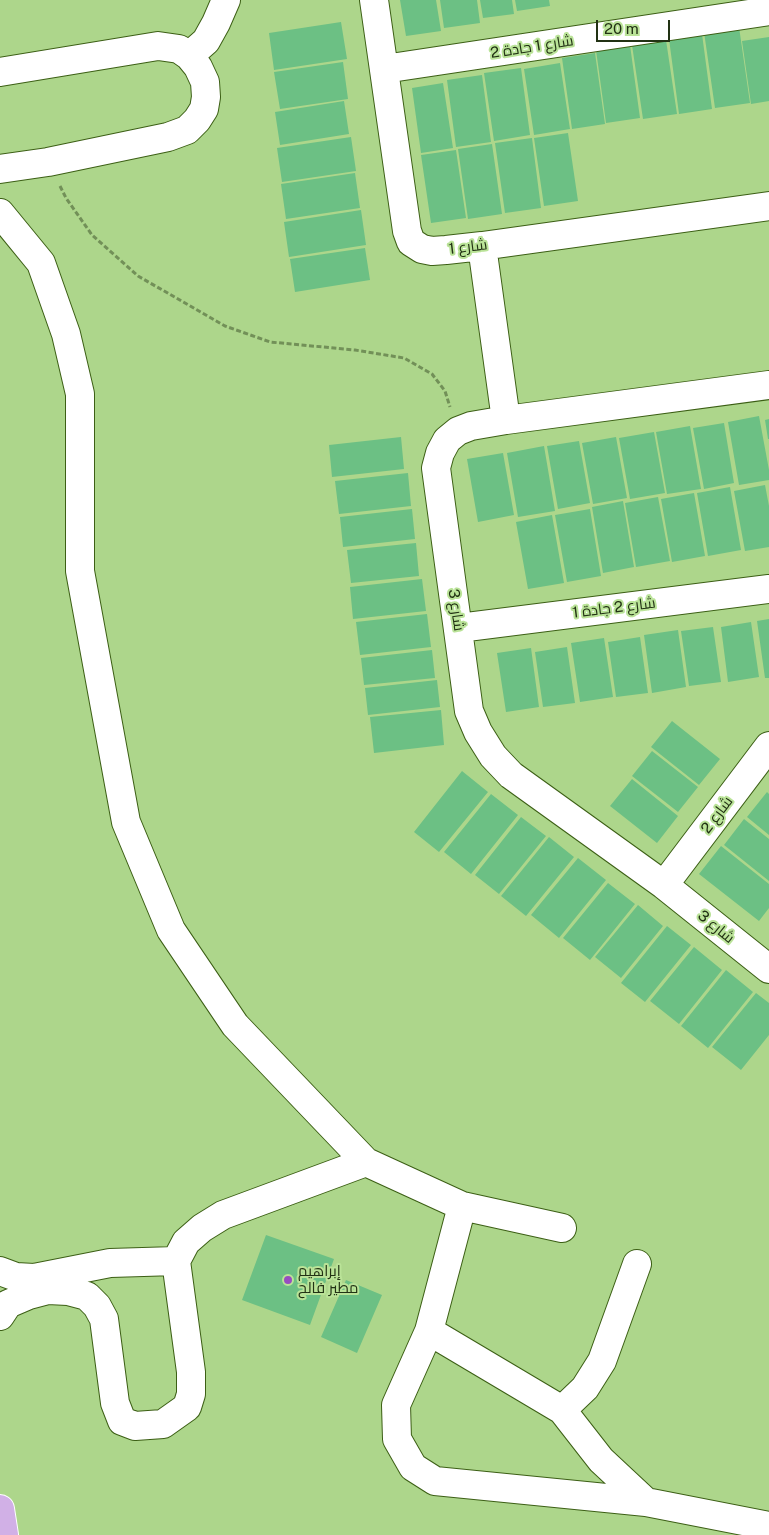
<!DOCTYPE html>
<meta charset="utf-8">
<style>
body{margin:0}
#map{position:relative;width:769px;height:1535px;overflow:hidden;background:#add68b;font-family:"Public Sans",sans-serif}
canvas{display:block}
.scale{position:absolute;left:596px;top:20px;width:74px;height:22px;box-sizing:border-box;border:2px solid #223214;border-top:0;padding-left:6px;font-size:15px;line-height:18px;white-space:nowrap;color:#223214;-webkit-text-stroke:4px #bae398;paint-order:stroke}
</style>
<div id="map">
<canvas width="769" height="1535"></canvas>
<div class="scale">20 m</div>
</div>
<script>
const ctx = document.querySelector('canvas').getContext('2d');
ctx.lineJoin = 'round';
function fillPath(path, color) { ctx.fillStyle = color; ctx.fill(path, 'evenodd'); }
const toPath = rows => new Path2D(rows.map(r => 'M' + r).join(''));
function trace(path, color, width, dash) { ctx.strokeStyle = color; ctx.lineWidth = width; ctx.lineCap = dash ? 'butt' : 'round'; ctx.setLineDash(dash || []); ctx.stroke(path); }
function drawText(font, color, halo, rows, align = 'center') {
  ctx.font = font + ' "Public Sans",Cairo,sans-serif'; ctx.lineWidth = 4; ctx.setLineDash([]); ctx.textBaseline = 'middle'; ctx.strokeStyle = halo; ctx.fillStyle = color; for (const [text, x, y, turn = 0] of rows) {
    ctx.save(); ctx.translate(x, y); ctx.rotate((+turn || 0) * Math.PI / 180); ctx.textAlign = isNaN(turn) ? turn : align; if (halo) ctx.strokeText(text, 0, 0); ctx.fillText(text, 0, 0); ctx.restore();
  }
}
fillPath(toPath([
 [400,0,436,0,441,31,406,36],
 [440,0,477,0,480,23,444,28],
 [480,0,512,0,514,14,483,18],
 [515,0,549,0,550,6,517,11],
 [341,22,347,59,274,70,269,33],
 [739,27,750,103,715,108,704,32],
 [702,34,712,109,679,114,669,39],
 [769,37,769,101,751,104,742,41],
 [666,40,677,114,643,119,632,45],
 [630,45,640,118,606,123,596,50],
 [595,53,605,124,572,129,562,58],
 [343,62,348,99,280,109,274,72],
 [560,63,570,129,534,135,524,69],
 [521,68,530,135,494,141,484,73],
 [482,75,491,142,456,147,447,80],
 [443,83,453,148,421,153,412,88],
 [344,101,349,134,280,145,275,112],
 [568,133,578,201,544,206,534,138],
 [351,137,356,171,282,182,277,148],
 [532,138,541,208,505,213,495,143],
 [492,144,502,214,468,219,458,149],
 [456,150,466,218,431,223,421,155],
 [355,173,360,208,286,219,281,184],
 [361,210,366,245,289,257,284,222],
 [365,248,370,280,295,292,290,259],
 [759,416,769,470,769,480,739,485,728,422],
 [769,419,769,439,768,439,765,420],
 [724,423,734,483,704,489,693,428],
 [690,426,701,489,667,494,656,432],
 [654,432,665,493,630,499,619,438],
 [401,437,404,469,332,477,329,445],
 [616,437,627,498,593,504,582,443],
 [579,441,590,503,558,509,547,446],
 [544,446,555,511,518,517,507,453],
 [503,453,514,515,478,522,467,459],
 [408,473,411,506,339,514,335,481],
 [765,485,769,506,769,547,745,551,734,491],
 [730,487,741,550,708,556,697,493],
 [694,493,705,556,672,562,661,499],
 [658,497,670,561,636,567,625,503],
 [623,501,634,567,603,573,592,507],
 [412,509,415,539,343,547,340,517],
 [590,509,601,576,567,582,555,515],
 [552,515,564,583,528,589,516,522],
 [416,543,419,576,351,583,347,550],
 [422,579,426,611,353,619,350,587],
 [427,614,431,647,360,655,356,622],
 [769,619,769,678,765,678,757,621],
 [751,622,759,677,728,682,721,627],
 [713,627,721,682,689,686,681,631],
 [678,630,686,687,652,693,644,635],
 [640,637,648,693,616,697,608,642],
 [604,638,613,697,580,702,571,643],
 [567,647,575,703,543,707,535,652],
 [531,648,539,707,506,712,497,653],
 [432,650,435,678,364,685,361,658],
 [437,680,440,707,368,715,365,688],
 [441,710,444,745,374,753,370,717],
 [672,721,720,759,699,785,651,747],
 [652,751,698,787,678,812,632,776],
 [462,771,488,792,439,852,414,832],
 [632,779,678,816,657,843,610,806],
 [767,792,769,794,769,835,747,817],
 [491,794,518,815,471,874,444,852],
 [521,817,546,836,499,894,475,875],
 [744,819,769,839,769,881,724,845],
 [549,837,574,857,526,916,501,896],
 [721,846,769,884,769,908,759,921,699,874],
 [578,858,606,880,559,938,531,915],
 [608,883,635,904,590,960,563,938],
 [638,905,663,926,621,978,595,957],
 [667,926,691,945,645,1002,621,983],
 [694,947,722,970,679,1024,650,1001],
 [726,970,753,992,708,1048,681,1026],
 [756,993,769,1003,769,1035,741,1070,712,1047],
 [266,1235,334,1259,310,1325,242,1300],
 [346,1280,382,1295,357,1353,321,1337]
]), '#6cc084');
const minor = toPath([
 [374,0,407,231,411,242,422,249,432,251,446,250,482,246,769,206],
 [189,56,206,41,216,23,226,0],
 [384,69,769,11],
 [0,72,158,46,179,49,189,56,198,67,205,82,206,97,204,109,197,120,187,130,168,137,48,162,0,169],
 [0,213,41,263,66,334,80,394,80,571,126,822,171,930,235,1025,366,1162,462,1206,429,1331,396,1405,397,1439,413,1467,435,1481,646,1502,769,1526],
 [482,246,506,420],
 [769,385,506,420,471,426,458,431,447,440,440,453,436,468,469,711,478,732,493,756,511,775,664,885,769,969],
 [459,628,769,589],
 [664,885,769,746],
 [462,1206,562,1228],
 [176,1261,186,1242,202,1228,223,1215,366,1162],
 [0,1271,16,1277,34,1278,110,1263,176,1261,191,1372,191,1394,187,1407,163,1424,135,1426,122,1421,115,1403,104,1319,97,1306,87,1296,68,1291,48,1290,29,1295,8,1304,0,1316],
 [429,1331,562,1410,601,1460,646,1502],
 [562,1410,585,1388,602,1361,637,1264]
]);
const major = toPath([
 [0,1509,4,1535]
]);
trace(minor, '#3c5f15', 30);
trace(major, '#fff', 30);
trace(toPath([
 [60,186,66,198,92,235,138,276,225,326,270,342,355,350,404,358,432,374,445,391,450,407]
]), '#729058', 3, [5, 2.5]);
trace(minor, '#fff', 28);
trace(major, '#d1b0e6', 28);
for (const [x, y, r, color] of [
 [288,1280,5,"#974dc0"]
]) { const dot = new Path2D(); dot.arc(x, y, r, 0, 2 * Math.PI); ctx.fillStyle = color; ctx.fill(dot); trace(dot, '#bae398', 2); }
drawText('15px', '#223214', '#bae398', [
 ["شارع 1 جادة 2",532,47,-9],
 ["شارع 1",468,247,-7],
 ["شارع 2 جادة 1",614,608,-7],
 ["شارع 3",456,610,82],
 ["شارع 2",717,815,-53],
 ["شارع 3",716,927,39]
]);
drawText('15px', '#223214', '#bae398', [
 ["إبراهيم",298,1271],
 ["مطير فالح",298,1288]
], 'left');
</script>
